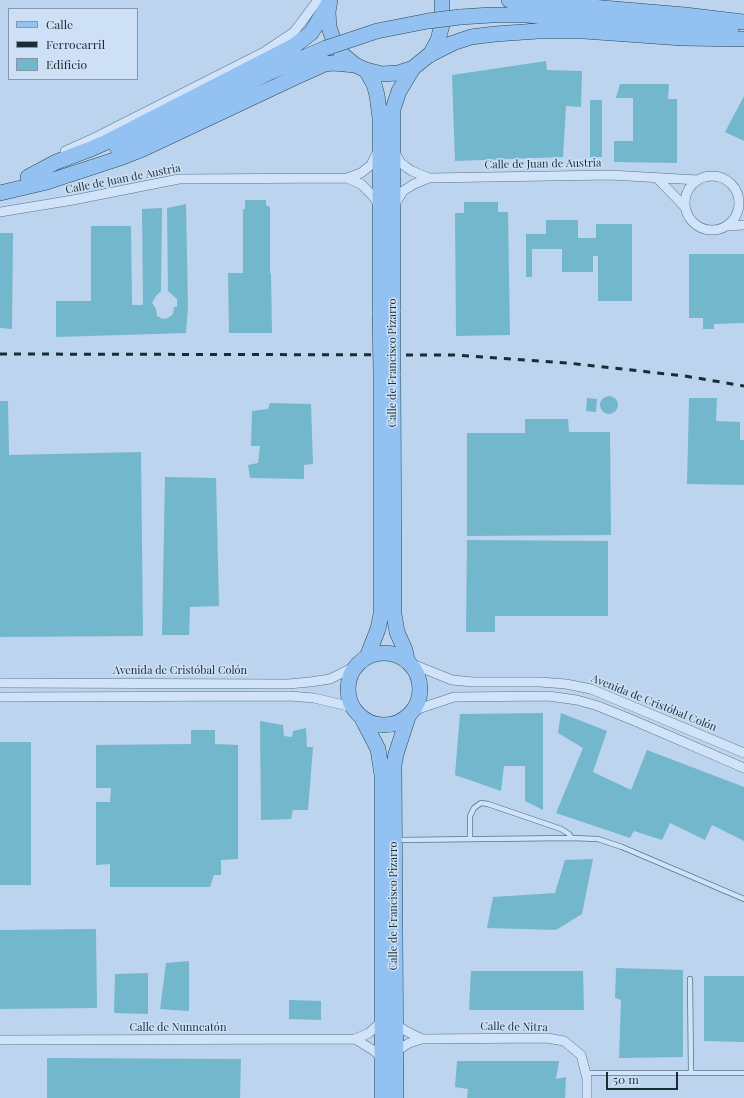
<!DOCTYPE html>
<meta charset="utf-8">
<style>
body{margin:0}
#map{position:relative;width:744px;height:1098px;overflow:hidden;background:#bdd4ee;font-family:"Playfair Display",serif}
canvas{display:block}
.legend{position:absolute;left:8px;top:8px;width:130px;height:72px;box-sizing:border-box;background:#cde0f5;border:1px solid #8698a8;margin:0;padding:5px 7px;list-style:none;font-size:12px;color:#1b2d34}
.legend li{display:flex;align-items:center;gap:8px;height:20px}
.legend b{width:20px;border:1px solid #8698a8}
.scale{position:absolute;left:606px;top:1072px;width:72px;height:18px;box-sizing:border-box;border:2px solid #1b2d34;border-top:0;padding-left:5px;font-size:12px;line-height:14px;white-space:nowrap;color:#1b2d34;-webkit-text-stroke:3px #cde0f5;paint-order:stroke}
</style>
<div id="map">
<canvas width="744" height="1098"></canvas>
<ul class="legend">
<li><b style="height:5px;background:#93c2f2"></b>Calle</li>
<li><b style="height:5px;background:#1b2d34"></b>Ferrocarril</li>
<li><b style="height:11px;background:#73b7cc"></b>Edificio</li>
</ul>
<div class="scale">50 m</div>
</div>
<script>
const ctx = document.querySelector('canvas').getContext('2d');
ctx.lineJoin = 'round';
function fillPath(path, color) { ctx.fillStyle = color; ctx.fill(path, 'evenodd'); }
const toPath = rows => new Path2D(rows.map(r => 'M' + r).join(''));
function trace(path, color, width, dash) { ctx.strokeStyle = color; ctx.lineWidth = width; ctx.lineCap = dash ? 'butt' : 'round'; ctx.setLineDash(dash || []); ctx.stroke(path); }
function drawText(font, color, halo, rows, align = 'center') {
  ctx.font = font + ' "Playfair Display",serif'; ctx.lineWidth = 3; ctx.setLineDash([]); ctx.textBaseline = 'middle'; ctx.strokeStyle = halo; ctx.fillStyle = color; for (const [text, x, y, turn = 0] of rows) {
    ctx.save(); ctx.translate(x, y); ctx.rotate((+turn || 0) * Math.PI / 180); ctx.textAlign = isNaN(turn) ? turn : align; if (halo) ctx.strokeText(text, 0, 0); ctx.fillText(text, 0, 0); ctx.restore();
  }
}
fillPath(toPath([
 [546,61,547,70,582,71,581,107,566,106,563,157,455,161,452,75],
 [620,84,669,84,668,99,677,99,677,163,614,162,614,141,633,141,633,98,616,98],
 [744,96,744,141,725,132],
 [590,100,602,100,602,157,590,157],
 [245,200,266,200,266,205,270,207,270,273,271,273,272,333,229,333,228,273,243,273,243,209,245,209],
 [464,202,498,202,498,212,508,212,510,335,456,336,455,213,464,213],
 [186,204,188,307,186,333,56,337,56,301,91,301,91,226,131,226,132,305,143,305,142,209,162,208,161,291,156,296,152,303,156,309,157,316,163,319,168,318,173,314,174,307,177,307,177,299,168,291,167,208],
 [546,220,578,220,578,238,596,238,596,224,632,224,632,301,598,301,598,256,593,256,593,272,562,272,562,249,532,249,532,277,526,277,526,234,546,234],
 [0,233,13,233,12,329,0,328],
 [689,254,744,254,744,323,714,324,714,329,703,329,703,318,689,318],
 '600 405a9 9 0 1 1 18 0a9 9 0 1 1-18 0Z',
 [587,398,597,399,596,412,586,411],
 [689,398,717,398,716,421,740,422,740,440,744,440,744,485,687,484],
 [0,401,8,401,9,455,141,452,143,636,0,637],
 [270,403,311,404,313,464,304,465,304,479,250,478,248,465,258,463,260,446,251,446,252,411,268,409],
 [525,419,568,419,569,432,610,432,611,535,467,536,467,433,525,433],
 [165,477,216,478,219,606,190,607,189,635,162,635],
 [467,540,608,541,608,616,495,616,495,632,466,632],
 [543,713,543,810,525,801,525,766,504,766,501,791,455,775,460,714],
 [561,713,607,731,593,772,631,790,647,750,744,787,744,841,712,825,705,840,670,823,662,840,634,831,630,838,556,813,583,748,558,733],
 [260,721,283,725,284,736,292,737,293,731,306,728,307,747,313,747,308,810,293,810,291,819,261,820],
 [191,730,215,730,215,744,238,745,238,859,221,860,221,875,214,875,210,887,110,887,110,864,96,865,96,802,110,802,111,788,96,788,96,745,191,744],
 [0,742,31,742,31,885,0,885],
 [593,859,582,914,556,930,487,928,493,897,555,893,565,860],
 [96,929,97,1008,0,1009,0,930],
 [189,961,189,1011,160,1009,166,963],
 [616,968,683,970,683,1057,619,1058,621,1000,615,998],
 [471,971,583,971,584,1010,469,1010],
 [148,973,148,1014,114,1013,115,974],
 [704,976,744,976,744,1042,704,1041],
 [289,1000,321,1001,321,1020,289,1019],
 [47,1058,241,1059,240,1098,47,1098],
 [457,1061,559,1061,556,1079,566,1077,565,1098,467,1098,468,1089,455,1087]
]), '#73b7cc');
const lane = toPath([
 [470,839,470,816,474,808,481,803,488,804,561,829,569,834,572,838],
 [396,840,572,838,598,839,622,847,744,899],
 [690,979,691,1073],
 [586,1073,744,1073]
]);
const street = toPath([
 [65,151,96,137,264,52,294,32,318,0],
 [377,153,371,165,361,173,347,178,361,184,372,195,379,205],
 '685 203a27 27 0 1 1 54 0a27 27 0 1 1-54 0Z',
 [429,178,610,175,698,180],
 [657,178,685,207],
 [394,206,403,191,414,184,429,178,412,171,406,167,400,162,394,151],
 [0,212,73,200,179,179,347,178],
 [726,226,744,225],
 [412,664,452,680,473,682,540,682,566,684,591,689,744,753],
 [0,683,288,684,310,682,330,679,356,666],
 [0,697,290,696,314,698,352,707],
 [412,711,454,697,548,696,577,700,598,706,635,721,744,768],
 [395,1024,406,1031,422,1039],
 [355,1039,373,1050,382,1058],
 [0,1040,355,1039,369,1033,382,1021],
 [395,1052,409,1043,422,1039,547,1038,564,1041,581,1055,587,1078,587,1098]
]);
const primary = toPath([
 [330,0,328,12,329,27,334,42,343,55,355,65,366,70,382,74,398,73,413,68,429,55,453,43,471,37,495,34,538,31,584,31,682,38,744,39],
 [509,0,685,15,744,22],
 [460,17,491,15,526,15,731,30],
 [430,55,438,40,442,25,442,0],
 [366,70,374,84,377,95,380,118,380,313],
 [117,147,171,122,270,72,326,48],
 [28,177,56,162,91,149,109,141,294,46,311,33,316,25,327,6],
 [0,193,47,182,120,158,145,148,298,76,325,64,333,63,355,65],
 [393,312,393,109,399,91,413,68],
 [393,374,394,614,397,632,405,650,407,660],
 '348 689a36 36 0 1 1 72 0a36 36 0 1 1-72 0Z',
 [367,657,378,629,381,614,381,373],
 [363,720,378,749,382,775,382,1098],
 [396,1098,394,765,396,754,408,717]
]);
trace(lane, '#567585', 6);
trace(street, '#567585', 10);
trace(primary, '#2b4753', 16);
trace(lane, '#d0e3f9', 4.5);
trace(street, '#d0e3f9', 9);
trace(primary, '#93c2f2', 15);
trace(toPath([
 [0,354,454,355,568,363,685,376,744,386]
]), '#1b2d34', 3, [7, 7]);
const primaryBridge = toPath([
 [326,48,377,31,428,21,460,17],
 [393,312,393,374],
 [380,313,381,373]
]);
trace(primaryBridge, '#2b4753', 16, []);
trace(primaryBridge, '#93c2f2', 15);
drawText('11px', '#1b2d34', '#cde0f5', [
 ["Calle de Juan de Austria",543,164,-1],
 ["Calle de Juan de Austria",123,179,-11],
 ["Calle de Francisco Pizarro",393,363,-90],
 ["Avenida de Cristóbal Colón",180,671],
 ["Avenida de Cristóbal Colón",654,703,22],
 ["Calle de Francisco Pizarro",394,906,-90],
 ["Calle de Nitra",514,1027,1],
 ["Calle de Nunneatón",178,1028]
]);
</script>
